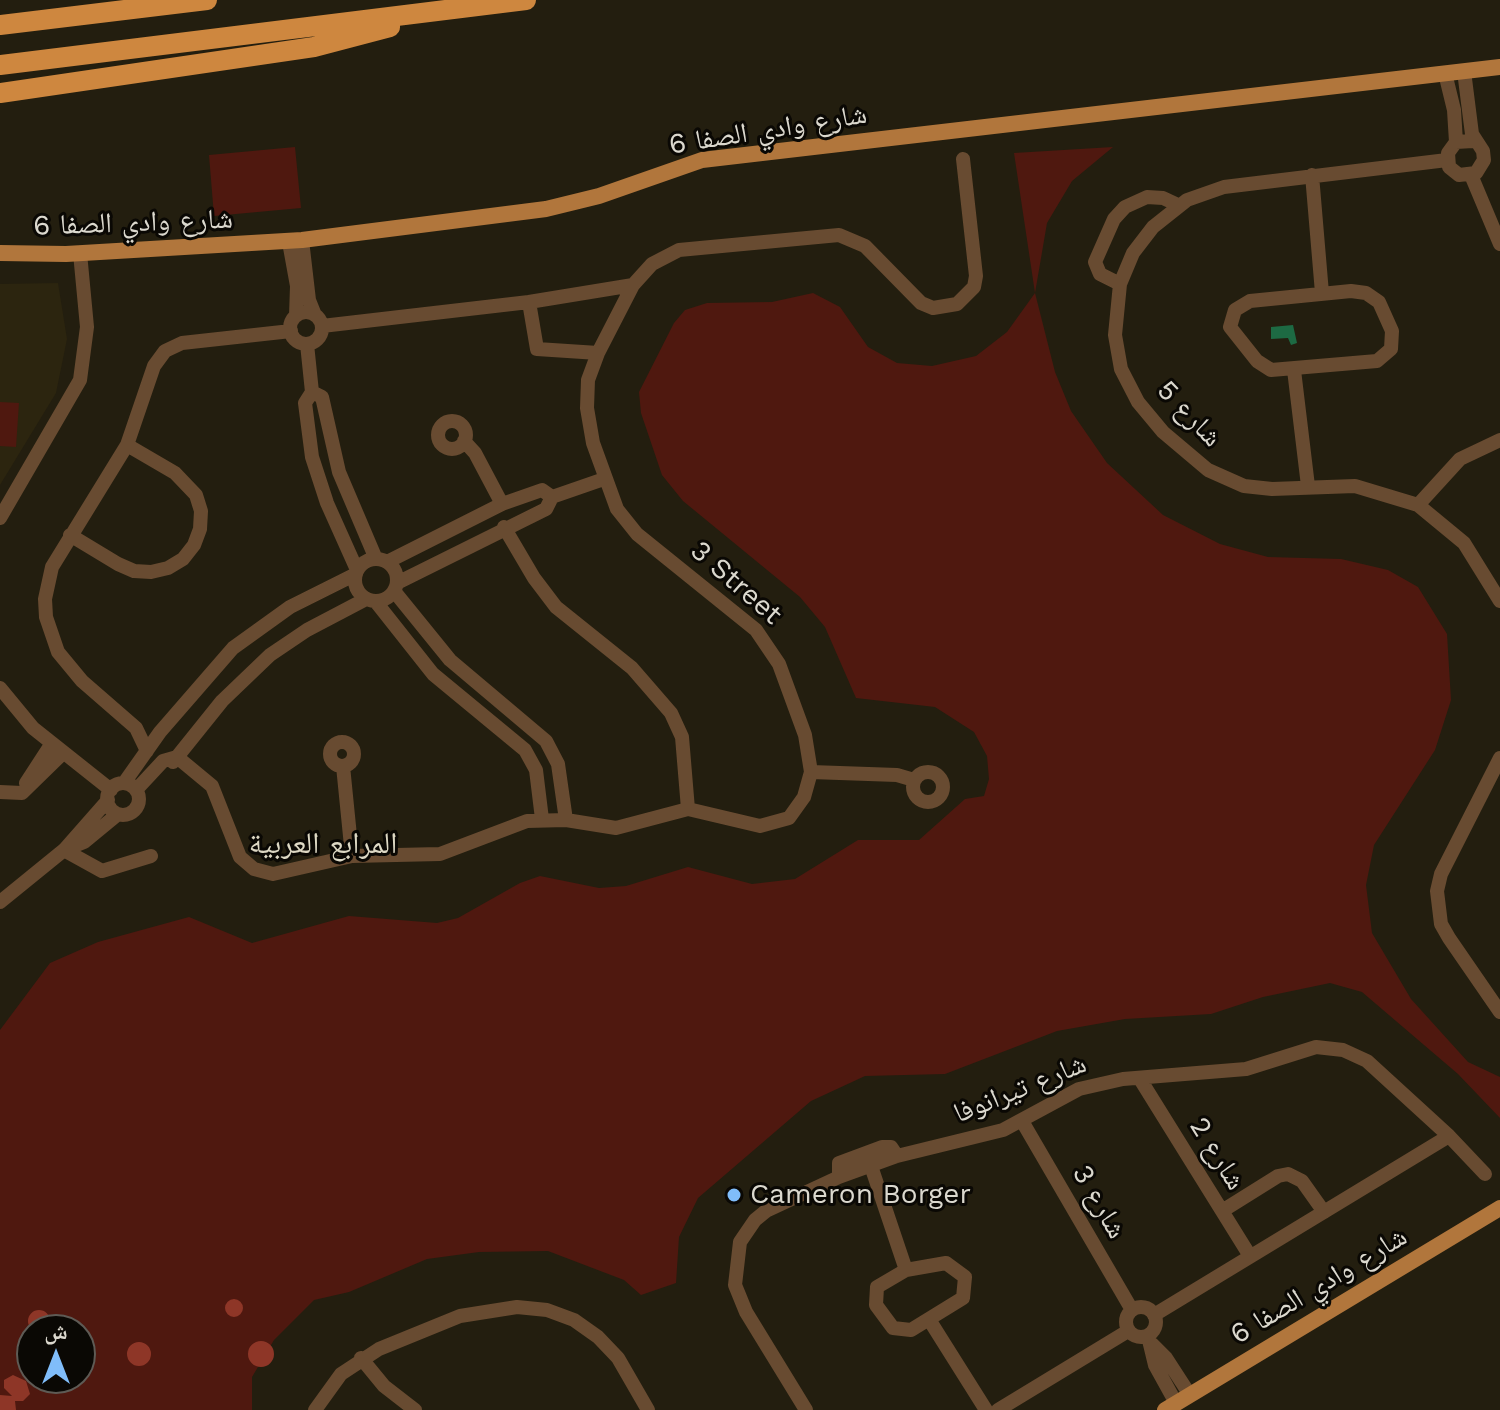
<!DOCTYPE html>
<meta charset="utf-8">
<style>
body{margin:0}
#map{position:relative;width:1500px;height:1410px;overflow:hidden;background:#231e0f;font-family:"Work Sans","Noto Naskh Arabic",sans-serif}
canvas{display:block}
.north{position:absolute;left:16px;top:1314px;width:80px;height:80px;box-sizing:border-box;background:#0a0804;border:2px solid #5e5b55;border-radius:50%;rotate:0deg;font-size:22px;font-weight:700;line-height:32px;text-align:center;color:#dbd8ce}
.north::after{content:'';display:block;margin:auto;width:28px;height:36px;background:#80bdfa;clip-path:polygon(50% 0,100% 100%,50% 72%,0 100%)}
</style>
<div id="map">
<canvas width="1500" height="1410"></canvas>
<div class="north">ش</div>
</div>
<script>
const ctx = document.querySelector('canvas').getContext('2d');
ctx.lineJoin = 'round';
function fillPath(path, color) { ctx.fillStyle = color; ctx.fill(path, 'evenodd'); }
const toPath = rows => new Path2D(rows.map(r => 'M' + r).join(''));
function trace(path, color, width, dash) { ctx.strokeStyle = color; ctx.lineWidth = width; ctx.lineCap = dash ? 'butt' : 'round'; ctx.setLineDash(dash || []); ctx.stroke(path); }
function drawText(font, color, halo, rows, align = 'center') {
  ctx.font = font + ' "Work Sans","Noto Naskh Arabic",sans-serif'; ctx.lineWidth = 6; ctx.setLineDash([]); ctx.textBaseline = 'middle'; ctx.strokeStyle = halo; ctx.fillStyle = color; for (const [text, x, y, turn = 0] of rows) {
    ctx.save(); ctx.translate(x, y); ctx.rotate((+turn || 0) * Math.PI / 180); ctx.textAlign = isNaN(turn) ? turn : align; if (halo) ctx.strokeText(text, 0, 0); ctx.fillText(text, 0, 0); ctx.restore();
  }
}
fillPath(toPath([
 [58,283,67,339,56,393,0,485,0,284]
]), '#2c250f');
fillPath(toPath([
 [295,147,301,208,214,216,209,155],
 [1113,147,1072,181,1047,223,1035,293,1055,372,1071,411,1107,463,1163,515,1220,544,1268,557,1341,559,1388,570,1418,587,1447,634,1451,700,1435,750,1374,845,1366,885,1372,933,1411,999,1468,1062,1500,1077,1500,1118,1458,1074,1362,992,1330,983,1263,997,1211,1014,1125,1019,1057,1031,945,1074,865,1076,811,1101,698,1198,679,1237,676,1283,641,1295,624,1280,548,1251,479,1252,427,1259,349,1292,314,1300,274,1340,252,1377,252,1410,0,1410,0,1030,50,963,98,942,189,917,252,943,349,916,437,923,458,918,520,883,540,876,599,888,626,886,688,867,752,884,795,879,858,840,919,840,965,799,984,796,989,779,987,756,974,732,935,707,856,698,825,627,800,597,683,501,662,475,641,413,639,392,674,323,685,310,707,303,772,302,813,293,840,307,868,347,897,363,932,366,976,356,1007,332,1035,293,1014,153],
 [32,1330,80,1330,80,1378,32,1378],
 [0,402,19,403,16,447,0,446]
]), '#4f180f');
fillPath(toPath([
 '225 1308a9 9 0 1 1 18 0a9 9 0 1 1-18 0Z',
 '28 1321a11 11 0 1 1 22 0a11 11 0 1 1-22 0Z',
 '248 1354a13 13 0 1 1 26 0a13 13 0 1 1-26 0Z',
 '127 1354a12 12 0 1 1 24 0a12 12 0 1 1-24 0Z',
 [13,1375,26,1381,30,1394,23,1401,15,1401,16,1410,0,1410,0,1395,12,1396,4,1388,4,1380]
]), '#8e3627');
fillPath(toPath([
 [1293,325,1297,343,1291,345,1288,338,1271,339,1271,327]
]), '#1d6a43');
trace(toPath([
 [1464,71,1472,134,1483,151,1484,160,1476,173,1459,175,1449,167,1448,153,1456,142,1473,141],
 [1445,73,1454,110,1456,142],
 [1447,160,1224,187,1187,200,1153,227,1133,253,1120,284,1115,335,1121,369,1138,402,1163,432,1208,470,1244,486,1272,489,1355,486,1418,505,1464,543,1500,601],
 [1312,175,1322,293],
 [1471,175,1500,244],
 [302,240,309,300,315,315],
 [289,242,297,286,296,316],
 [1120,284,1100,274,1095,262,1114,219,1125,207,1147,197,1163,198,1178,205],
 [1351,291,1366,293,1379,302,1392,331,1391,349,1377,361,1271,370,1257,361,1230,327,1235,310,1250,301,1351,291],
 [529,302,537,349,598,353],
 '290 328a16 16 0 1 1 32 0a16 16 0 1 1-32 0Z',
 [322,326,529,302,633,285],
 [307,344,312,392],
 [1294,370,1308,486],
 '438 435a14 14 0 1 1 28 0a14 14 0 1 1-28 0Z',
 [464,441,475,453,502,504],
 [552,497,604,479],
 [1418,505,1460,459,1500,440],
 [0,518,80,380,87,327,80,253],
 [504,527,534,578,556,607,632,668,671,713,682,737,688,809],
 [70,535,118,564,134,571,151,572,168,568,183,559,194,545,200,529,201,511,196,495,175,473,127,445],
 '355 580a21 21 0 1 1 42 0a21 21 0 1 1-42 0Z',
 [387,562,502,504,542,490,552,497,546,509,397,583],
 [357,570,327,503,312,457,305,403,312,392,322,397,339,472,376,559],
 [394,591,450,660,546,741,558,764,566,820],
 [376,602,433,674,525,750,536,770,542,819],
 [0,688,33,728,111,790],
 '330 754a12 12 0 1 1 24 0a12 12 0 1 1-24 0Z',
 [147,751,136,728,82,681,58,652,46,617,45,599,52,567,127,445,154,366,165,351,182,343,291,331],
 [1500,758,1441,874,1437,891,1441,924,1449,938,1500,1012],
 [173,762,222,701,270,655,307,630,366,599],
 [343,766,352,856],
 '913 787a15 15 0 1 1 30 0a15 15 0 1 1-30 0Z',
 [811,772,897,775,914,780],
 [26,783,52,743],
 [124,783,160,732,233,648,290,607,356,574],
 '107 799a16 16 0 1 1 32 0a16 16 0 1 1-32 0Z',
 [136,790,163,761,177,757,212,786,240,857,254,869,273,874,352,856,440,854,527,821,566,820,616,828,688,809,760,826,789,818,804,797,811,772,805,735,779,664,756,630,637,534,617,509,593,443,587,408,588,380,598,353,633,285,652,264,679,250,839,235,865,246,921,303,933,308,957,304,974,287,976,276,963,159],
 [0,792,22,793,63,753],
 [64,850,102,871,151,856],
 [64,850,84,842,118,814],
 [0,902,64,850,108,800],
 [1140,1079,1250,1256],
 [1022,1121,1132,1310],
 [871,1166,906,1270],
 [839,1177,839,1163,882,1147,891,1147,897,1156],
 [1222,1211,1278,1176,1288,1174,1302,1181,1324,1212],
 [946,1263,965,1277,963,1298,911,1330,893,1328,876,1305,877,1287,906,1270,946,1263],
 '1126 1322a15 15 0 1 1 30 0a15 15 0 1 1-30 0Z',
 [1154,1315,1449,1136],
 [930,1321,986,1410],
 [1148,1336,1155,1365,1176,1403],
 [1152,1344,1166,1358,1190,1395],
 [361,1358,384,1386,415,1410],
 [315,1410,341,1374,379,1349,460,1316,517,1307,547,1310,574,1320,598,1337,618,1358,648,1410],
 [806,1410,746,1312,735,1285,740,1242,755,1220,766,1211,839,1177,897,1156,1003,1130,1079,1089,1123,1079,1246,1069,1316,1047,1343,1050,1367,1061,1449,1136,1485,1174],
 [998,1410,1128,1331]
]), '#684b31', 14);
trace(toPath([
 [0,253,66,254,302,240,546,209,599,196,702,160,1500,67],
 [1165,1410,1500,1208]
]), '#b1763c', 16);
trace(toPath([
 [0,25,207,0],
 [0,65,526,0],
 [0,93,314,47,390,27]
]), '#ce873f', 20);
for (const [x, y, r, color] of [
 [734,1195,8,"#80bdfa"]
]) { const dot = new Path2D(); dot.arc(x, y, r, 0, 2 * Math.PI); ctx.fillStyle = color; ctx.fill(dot); trace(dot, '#0a0804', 3); }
drawText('28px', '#dbd8ce', '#0a0804', [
 ["شارع وادي الصفا 6",768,130,-9],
 ["شارع وادي الصفا 6",133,223,-2],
 ["شارع 5",1189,414,46],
 ["3 Street",736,583,41],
 ["شارع تيرانوفا",1020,1089,-22],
 ["شارع 2",1217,1154,58],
 ["شارع 3",1099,1202,60],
 ["شارع وادي الصفا 6",1319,1286,-31]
]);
drawText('28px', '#dbd8ce', '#0a0804', [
 ["Cameron Borger",750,1195]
], 'left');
drawText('30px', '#ddd8c4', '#0a0804', [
 ["المرابع العربية",323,844]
]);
</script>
